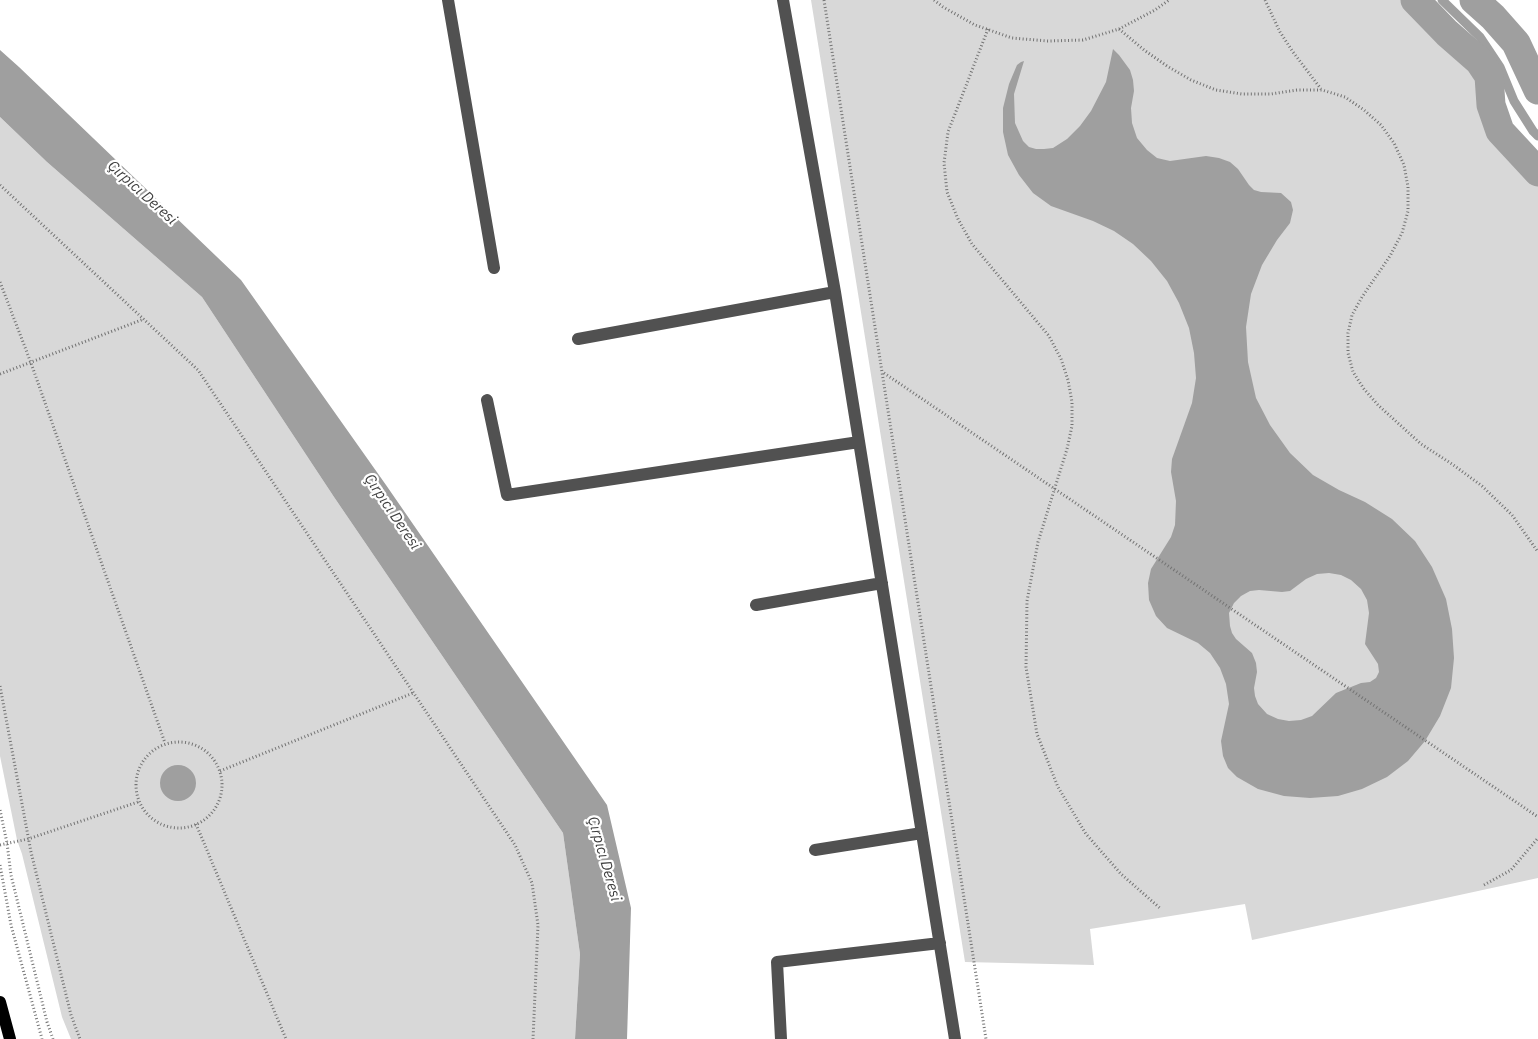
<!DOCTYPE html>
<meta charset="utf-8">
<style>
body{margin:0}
canvas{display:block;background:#fff}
</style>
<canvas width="1538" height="1039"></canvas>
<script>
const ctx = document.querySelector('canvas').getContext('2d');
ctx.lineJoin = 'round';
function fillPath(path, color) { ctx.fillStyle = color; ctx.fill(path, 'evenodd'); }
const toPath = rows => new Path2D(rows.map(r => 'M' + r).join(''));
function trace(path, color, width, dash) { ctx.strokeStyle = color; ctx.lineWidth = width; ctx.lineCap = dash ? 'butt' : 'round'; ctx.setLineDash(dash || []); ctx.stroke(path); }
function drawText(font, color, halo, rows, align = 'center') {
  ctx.font = font + ' "IBM Plex Sans",sans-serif'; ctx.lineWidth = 4.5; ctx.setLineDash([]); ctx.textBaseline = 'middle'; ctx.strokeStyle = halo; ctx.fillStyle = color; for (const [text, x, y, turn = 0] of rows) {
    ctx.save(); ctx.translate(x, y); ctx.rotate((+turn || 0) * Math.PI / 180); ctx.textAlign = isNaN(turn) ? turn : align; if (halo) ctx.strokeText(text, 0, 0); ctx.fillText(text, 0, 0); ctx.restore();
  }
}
fillPath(toPath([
 [811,0,1415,0,1447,33,1479,61,1489,76,1491,105,1500,131,1538,172,1538,878,1252,940,1245,904,1090,929,1094,965,965,962],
 [0,117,47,162,202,297,334,497,563,833,580,954,575,1039,71,1039,62,1017,22,854,17,840,0,756]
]), '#d8d8d8');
fillPath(toPath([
 [1113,49,1119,55,1130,70,1133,80,1134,91,1131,108,1132,123,1137,138,1147,150,1157,158,1170,161,1206,156,1219,158,1230,162,1238,169,1249,185,1254,190,1261,192,1281,193,1291,202,1293,210,1290,223,1277,240,1262,265,1251,294,1246,327,1248,362,1256,398,1270,425,1290,453,1313,475,1339,490,1365,502,1392,519,1415,541,1432,567,1446,599,1452,629,1454,658,1451,688,1440,716,1425,741,1408,761,1387,777,1362,789,1338,796,1310,798,1284,796,1258,789,1237,777,1228,768,1223,756,1221,741,1229,704,1226,684,1220,668,1210,653,1198,643,1167,628,1156,616,1149,600,1148,583,1151,569,1171,537,1175,525,1176,501,1171,472,1172,459,1192,403,1196,378,1194,353,1189,328,1179,303,1167,281,1151,261,1133,244,1114,231,1093,221,1051,206,1033,193,1019,175,1008,155,1003,132,1003,108,1009,84,1017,65,1021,62,1024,61,1014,94,1015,123,1023,141,1029,147,1036,149,1044,149,1053,148,1067,139,1080,126,1091,111,1106,82],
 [1329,573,1341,575,1351,580,1361,589,1367,600,1369,613,1365,644,1378,664,1379,672,1376,678,1370,682,1361,683,1336,693,1312,716,1301,720,1289,721,1278,719,1267,714,1258,704,1255,696,1254,688,1257,672,1256,663,1252,653,1236,639,1232,633,1230,626,1229,613,1234,603,1241,596,1250,591,1259,590,1282,592,1290,591,1306,579,1317,574],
 [0,50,19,67,241,280,386,485,607,805,631,908,627,1039,575,1039,580,954,563,833,334,497,202,297,47,162,0,117],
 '160 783a18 18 0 1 1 36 0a18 18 0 1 1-36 0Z'
]), '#9f9f9f');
trace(toPath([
 [1442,0,1480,37,1500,67,1514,101,1533,131,1538,136]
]), '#9f9f9f', 9);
trace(toPath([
 [1415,0,1447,33,1479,61,1489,76,1491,105,1500,131,1538,172],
 [1474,0,1493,17,1516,43,1538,90]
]), '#9f9f9f', 29);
trace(toPath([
 [824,0,986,1039],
 [934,0,943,7,975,25,1012,38,1048,41,1083,40,1119,29,1155,10,1169,0],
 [1265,0,1280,32,1293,52,1321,89],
 [988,29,948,132,944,163,947,192,958,219,972,244,1049,336,1061,359,1068,380,1072,402,1072,426,1067,449,1038,542,1027,601,1026,667,1037,734,1058,787,1086,834,1121,874,1161,909],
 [1119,29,1144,50,1167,66,1191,80,1216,90,1242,94,1271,94,1297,90,1322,90,1345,97,1364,110,1381,125,1394,143,1404,165,1408,187,1408,211,1402,233,1390,256,1362,297,1352,315,1348,333,1348,353,1353,372,1364,389,1378,405,1421,444,1452,464,1482,486,1512,515,1538,552],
 [0,185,198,370,515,845,532,883,538,925,533,1039],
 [0,282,31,363,165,743],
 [884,373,1538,817],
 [0,374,144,319],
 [0,686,31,852,71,1015,80,1039],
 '136 785a43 43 0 1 1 86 0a43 43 0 1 1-86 0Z',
 [220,771,413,693],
 [0,810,7,843,11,875,47,1022,53,1039],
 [196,824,286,1039],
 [0,845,28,839,138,802],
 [0,865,11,925,42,1039],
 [1484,885,1511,870,1538,838]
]), '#737373', 3, [1, 2.5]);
trace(toPath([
 [448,0,494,268],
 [783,0,835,292,955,1039],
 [578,339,835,292],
 [487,400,507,495,859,442],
 [756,605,882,583],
 [815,850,922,833],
 [781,1039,777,962,940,943]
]), '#515151', 12);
trace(toPath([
 [0,1002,10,1039]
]), '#000', 12);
drawText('italic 15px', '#404040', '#fff', [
 ["Çırpıcı Deresi",142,193,42],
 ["Çırpıcı Deresi",392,512,56],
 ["Çırpıcı Deresi",604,859,74]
]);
</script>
